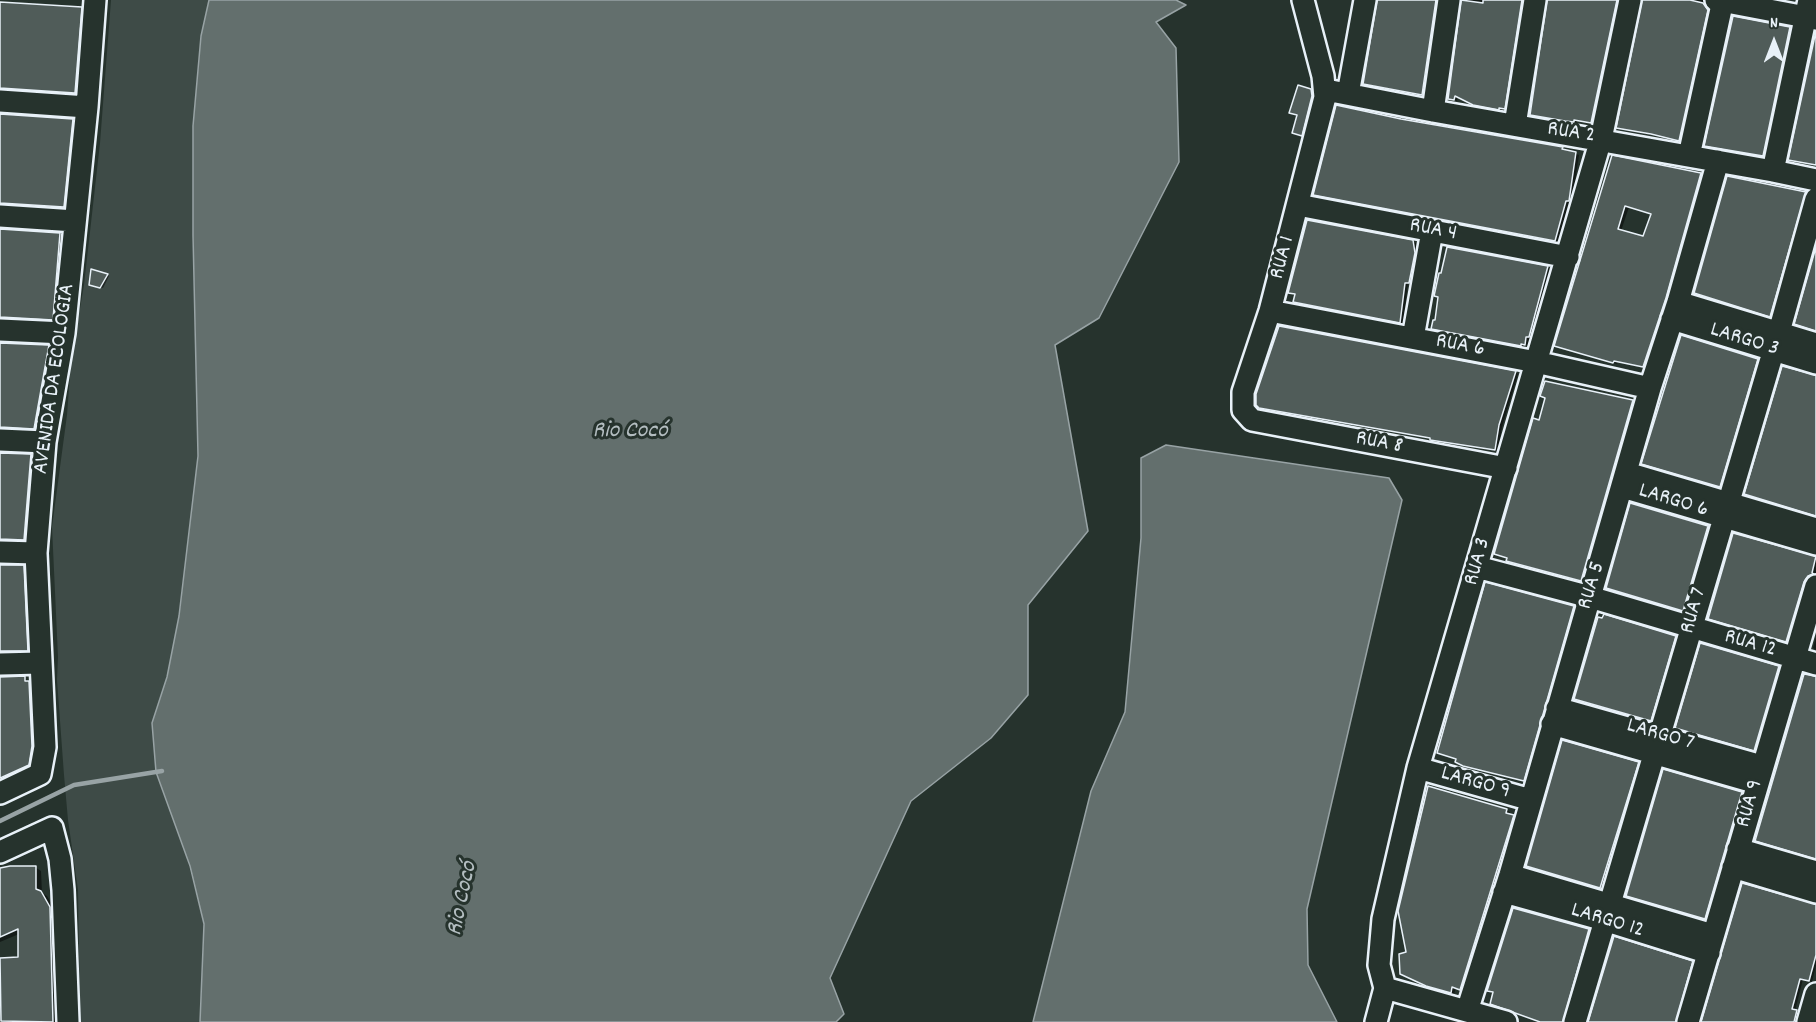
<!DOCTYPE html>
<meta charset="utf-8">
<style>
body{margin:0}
#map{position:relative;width:1816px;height:1022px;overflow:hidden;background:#26332d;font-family:Dekko,sans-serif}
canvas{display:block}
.north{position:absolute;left:1744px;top:12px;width:60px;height:60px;-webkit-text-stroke:4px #26332d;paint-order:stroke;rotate:0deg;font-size:16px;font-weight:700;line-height:24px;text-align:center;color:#e8f1f8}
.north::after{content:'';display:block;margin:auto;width:21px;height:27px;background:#e8f1f8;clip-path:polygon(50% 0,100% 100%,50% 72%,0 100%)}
</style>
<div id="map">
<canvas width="1816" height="1022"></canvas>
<div class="north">N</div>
</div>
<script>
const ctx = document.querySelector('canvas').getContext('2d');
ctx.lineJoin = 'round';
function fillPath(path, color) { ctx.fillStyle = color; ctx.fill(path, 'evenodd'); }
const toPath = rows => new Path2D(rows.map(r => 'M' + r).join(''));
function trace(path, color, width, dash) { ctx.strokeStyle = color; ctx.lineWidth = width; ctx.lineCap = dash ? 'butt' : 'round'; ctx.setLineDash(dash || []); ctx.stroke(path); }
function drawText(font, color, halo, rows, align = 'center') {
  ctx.font = font + ' Dekko,sans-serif'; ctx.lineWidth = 6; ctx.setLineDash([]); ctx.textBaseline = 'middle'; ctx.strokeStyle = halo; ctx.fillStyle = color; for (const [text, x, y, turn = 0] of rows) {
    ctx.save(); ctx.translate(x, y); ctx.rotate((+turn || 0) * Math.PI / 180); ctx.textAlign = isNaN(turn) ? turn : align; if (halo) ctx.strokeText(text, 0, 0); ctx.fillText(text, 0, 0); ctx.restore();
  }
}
fillPath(toPath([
 [111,0,209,0,201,36,193,126,193,235,198,456,179,616,167,677,152,723,204,924,200,1022,80,1022,78,890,68,820,64,775,57,680,58,657,52,527,67,415,71,361,84,285,100,143]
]), '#3e4b47');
const water = toPath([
 [209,0,1176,0,1186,5,1156,22,1176,48,1179,162,1099,318,1055,345,1088,531,1028,605,1028,695,991,738,911,801,830,978,844,1014,836,1022,200,1022,204,924,190,866,156,772,152,723,167,677,179,616,198,456,193,235,193,126,201,36,209,0],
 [1166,445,1389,478,1402,500,1307,909,1308,965,1337,1022,1033,1022,1091,791,1125,712,1141,538,1141,458,1166,445]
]);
fillPath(water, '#636f6d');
trace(water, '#98a3a5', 1.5);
fillPath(toPath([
 [1379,0,1439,0,1425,95,1364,83],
 [1463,0,1525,0,1508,110,1502,108,1502,110,1477,106,1458,96,1457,101,1449,98],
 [1549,0,1621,0,1594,124,1577,120,1577,123,1569,122,1531,114],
 [1643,0,1706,0,1707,8,1710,12,1682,142,1618,127],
 [0,4,81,8,85,11,79,95,6,90,0,91],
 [1734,18,1793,30,1766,157,1706,145],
 [1311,90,1313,92,1314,98,1304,136,1296,134,1299,115],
 [0,115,73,120,76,123,68,208,0,204],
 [1562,148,1579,155,1572,202,1569,201,1559,242,1315,194],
 [1613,157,1704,176,1669,300,1647,368,1618,362,1617,364,1556,346],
 [1629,207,1653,214,1644,238,1621,231],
 [1805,193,1809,195,1774,318,1695,293],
 [0,231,59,234,63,236,56,321,4,319,0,321],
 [1413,242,1416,243,1417,255,1412,284,1408,283,1403,324,1295,302,1296,294,1292,294],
 [1547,267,1551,270,1532,338,1530,338,1528,346,1525,345,1524,347,1433,328],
 [107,275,109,276,103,288,93,285],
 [0,344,49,347,52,349,38,430,0,430],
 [1757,360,1760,362,1723,488,1646,465],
 [1515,372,1518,374,1502,427,1498,451,1434,441,1431,438,1263,409,1260,407],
 [1546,383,1635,403,1584,582,1508,561,1546,398],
 [0,453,31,456,34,458,28,541,0,542],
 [1631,505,1712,529,1687,612,1607,588],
 [1812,558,1816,558,1816,575,1810,579,1790,643,1713,620],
 [0,565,23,567,27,569,31,652,0,654],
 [1573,607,1577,609,1527,782,1468,767],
 [1675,637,1679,639,1655,722,1575,699],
 [1816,637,1816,650,1813,648],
 [1701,645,1782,670,1758,752,1681,730],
 [0,677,24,678,33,684,35,749,32,767,0,782],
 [1638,764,1641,765,1603,889,1528,866],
 [1664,771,1745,795,1708,920,1630,897],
 [1507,810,1510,812,1509,815,1516,818,1464,990,1456,988,1454,994,1431,987],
 [35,867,41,871,42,893,47,896,56,911,58,1022,6,1022,2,1020,2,997,0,997,0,959,19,959,19,934,0,942,0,869],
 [1816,905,1816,966,1812,982,1803,979,1795,1011,1800,1013,1798,1022,1703,1022],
 [1514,910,1591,932,1565,1022,1548,1022,1491,992],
 [1692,963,1695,964,1679,1022,1588,1022]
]), '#0007');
trace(toPath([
 [0,821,74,785,162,771]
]), '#98a3a5', 4.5);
const building = toPath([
 [1377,0,1436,0,1422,95,1363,84,1377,0],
 [1461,0,1483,3,1483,0,1522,0,1505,109,1499,108,1499,110,1473,105,1455,96,1454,100,1448,99,1461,0],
 [1547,0,1617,0,1591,123,1574,120,1574,122,1565,121,1530,115,1547,0],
 [1642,0,1690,0,1703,3,1708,10,1679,141,1651,134,1616,128,1642,0],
 [0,2,82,7,75,93,0,88,0,2],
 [1733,16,1790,27,1763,156,1704,146,1733,16],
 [1816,31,1816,165,1788,160,1816,31],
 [1298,85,1311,89,1312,96,1302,136,1292,133,1297,115,1289,113,1298,85],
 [1336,105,1401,119,1563,147,1562,149,1576,152,1569,201,1566,201,1555,241,1313,195,1336,105],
 [0,114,73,119,64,207,0,203,0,114],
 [1612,155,1701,173,1666,298,1643,367,1614,361,1613,363,1554,346,1612,155],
 [1625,206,1651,214,1643,236,1618,229,1625,206],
 [1727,176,1806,192,1770,317,1694,293,1727,176],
 [1307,220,1413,240,1415,253,1409,283,1405,283,1400,323,1293,302,1295,294,1288,293,1307,220],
 [0,229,60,233,53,320,0,317,0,229],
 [1447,247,1548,266,1529,337,1526,337,1525,345,1521,344,1521,346,1431,329,1433,320,1435,320,1438,297,1434,296,1439,273,1441,273,1447,247],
 [1816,247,1816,331,1794,324,1816,247],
 [91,269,108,274,100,288,89,285,91,269],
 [1279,326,1516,371,1499,425,1495,450,1430,440,1430,438,1259,408,1256,405,1256,394,1279,326],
 [1681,335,1758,359,1720,487,1641,464,1681,335],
 [0,343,49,345,34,429,0,427,0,343],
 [1782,366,1816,375,1816,516,1744,494,1782,366],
 [1545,381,1633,400,1581,581,1506,561,1507,558,1494,554,1533,418,1539,420,1545,398,1540,396,1545,381],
 [0,453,31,454,24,540,0,539,0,453],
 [1630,503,1708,526,1683,611,1606,588,1630,503],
 [1733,533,1816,556,1812,573,1814,574,1808,576,1804,582,1786,642,1708,619,1733,533],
 [0,565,24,565,28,651,0,651,0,565],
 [1485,582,1574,606,1524,781,1463,766,1455,762,1456,759,1437,753,1485,582],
 [1604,614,1676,636,1651,721,1574,699,1598,617,1602,618,1604,614],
 [1700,643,1779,666,1754,751,1675,728,1700,643],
 [1804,674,1816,676,1816,859,1755,841,1804,674],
 [25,676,25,681,29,681,32,746,29,765,0,778,0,677,25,676],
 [1562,740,1639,762,1600,888,1526,866,1562,740],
 [1663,769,1742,792,1705,919,1626,896,1663,769],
 [1428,786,1507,809,1506,813,1514,815,1460,990,1452,987,1451,993,1426,986,1400,974,1399,954,1406,952,1398,911,1428,786],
 [10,866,36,866,36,889,41,891,50,907,53,1022,1,1021,0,958,18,957,18,929,0,937,0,868,10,866],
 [1742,883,1816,904,1816,955,1809,981,1800,979,1792,1009,1797,1010,1794,1022,1701,1022,1742,883],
 [1513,908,1589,929,1563,1022,1540,1022,1490,1004,1493,992,1487,991,1513,908],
 [1614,936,1693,961,1676,1022,1588,1022,1614,936]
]);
fillPath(building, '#505c59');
trace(building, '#e8f1f8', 1.5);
const minor = toPath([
 [1303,0,1323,76,1325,97,1270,311,1243,392,1243,410,1252,420,1506,468],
 [1716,0,1816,19],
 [1326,90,1433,111,1773,171,1816,180],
 [1348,94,1365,0],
 [0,101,87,107],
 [1433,111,1449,0],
 [1515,125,1535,0],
 [1689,156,1723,0],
 [1773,171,1809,0],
 [1298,205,1568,257],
 [0,216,75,221],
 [1678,302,1816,344],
 [1270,311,1536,362,1650,388],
 [1672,319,1816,363],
 [0,330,64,333],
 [1413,338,1432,231],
 [0,440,45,442],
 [1625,480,1629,489,1816,544],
 [1625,480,1634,475,1816,529],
 [0,552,36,553],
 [1477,567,1590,597,1816,664],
 [0,664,40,663],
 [1557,708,1762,766],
 [1552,724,1757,783],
 [1418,768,1531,800],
 [0,793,40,774,45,747,36,553,45,442,64,333,87,107,95,0],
 [1738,849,1816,872],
 [0,852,52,828,60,859,63,890,68,1022],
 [1733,867,1816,892],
 [1510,875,1713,935],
 [1504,892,1604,920,1709,953],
 [1385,988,1379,965,1383,919,1418,768,1601,139,1630,0],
 [1385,988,1506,1022],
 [1467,1011,1510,875,1650,388,1678,302,1718,161],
 [1376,1022,1385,988],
 [1575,1022,1779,332,1816,199],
 [1688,1022,1816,586],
 [1808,1022,1816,994]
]);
trace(minor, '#e8f1f8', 26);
trace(minor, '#26332d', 21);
drawText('22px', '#e8f1f8', '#26332d', [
 ["RUA 2",1571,134,9],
 ["RUA 4",1433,231,11],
 ["RUA 1",1284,258,-75],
 ["LARGO 3",1744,341,17],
 ["RUA 6",1460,347,11],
 ["AVENIDA DA ECOLOGIA",56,379,-82],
 ["RUA 8",1379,444,11],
 ["LARGO 6",1673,502,17],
 ["RUA 3",1479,562,-74],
 ["RUA 5",1593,586,-73],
 ["RUA 7",1695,611,-74],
 ["RUA 12",1750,645,16],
 ["LARGO 7",1660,736,16],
 ["LARGO 9",1475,784,16],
 ["RUA 9",1751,804,-74],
 ["LARGO 12",1607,922,17]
]);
drawText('italic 24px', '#b3bdc0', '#26332d', [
 ["Rio Cocó",630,433],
 ["Rio Cocó",464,899,-78]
]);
</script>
